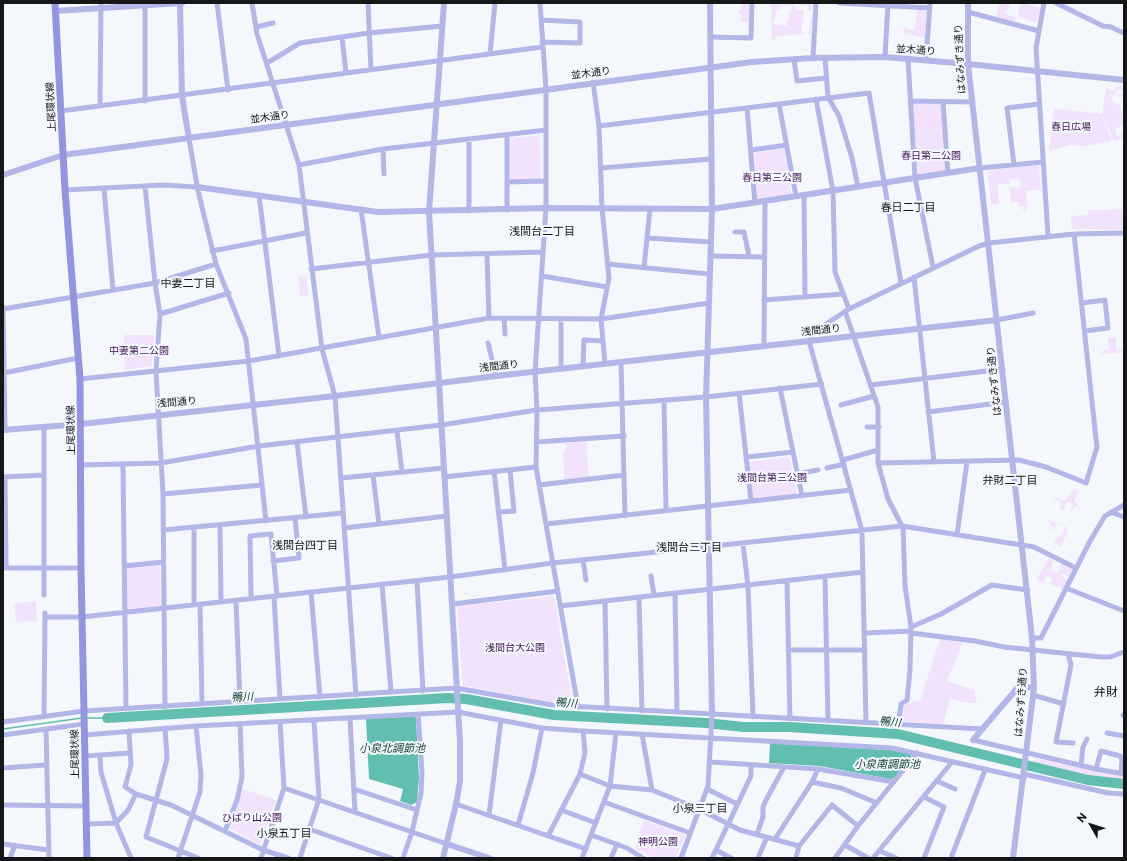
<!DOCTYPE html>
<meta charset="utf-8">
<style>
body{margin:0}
#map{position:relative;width:1127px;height:861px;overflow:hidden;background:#f4f8fd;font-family:Commissioner,sans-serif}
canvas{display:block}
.frame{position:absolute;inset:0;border:4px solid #151618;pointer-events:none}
.north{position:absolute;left:1071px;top:805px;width:40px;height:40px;-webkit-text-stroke:3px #f4f8fd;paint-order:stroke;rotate:309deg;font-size:11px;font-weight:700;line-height:16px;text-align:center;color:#151618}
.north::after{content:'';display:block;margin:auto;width:14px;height:18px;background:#151618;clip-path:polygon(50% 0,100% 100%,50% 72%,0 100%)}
</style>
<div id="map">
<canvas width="1127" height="861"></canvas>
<div class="frame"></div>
<div class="north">N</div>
</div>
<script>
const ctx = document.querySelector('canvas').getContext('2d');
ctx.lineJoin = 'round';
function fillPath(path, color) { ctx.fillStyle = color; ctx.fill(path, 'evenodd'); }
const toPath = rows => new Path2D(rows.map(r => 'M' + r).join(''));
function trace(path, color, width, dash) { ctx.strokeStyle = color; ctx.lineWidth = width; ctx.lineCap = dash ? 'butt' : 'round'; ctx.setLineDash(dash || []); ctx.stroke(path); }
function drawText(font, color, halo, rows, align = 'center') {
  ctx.font = font + ' Commissioner,"Noto Sans JP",sans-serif'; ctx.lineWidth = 4; ctx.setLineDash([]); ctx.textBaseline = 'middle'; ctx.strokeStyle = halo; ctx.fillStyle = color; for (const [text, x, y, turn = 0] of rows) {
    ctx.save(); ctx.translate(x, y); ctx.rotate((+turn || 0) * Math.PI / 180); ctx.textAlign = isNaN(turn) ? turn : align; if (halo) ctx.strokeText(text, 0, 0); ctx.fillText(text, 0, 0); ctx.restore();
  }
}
fillPath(toPath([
 [738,3,750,3,749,22,741,22,741,14,738,13,741,10,741,4],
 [771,3,810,4,812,6,811,34,775,36,775,40,772,41],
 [781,4,792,6,786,26,773,24,777,10,780,10],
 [794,4,806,5,808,6,807,11,812,11,808,34,801,32,804,11,796,10,796,7,793,7],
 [1000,3,1011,4,1005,13,1016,18,1014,23,996,18],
 [1022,3,1041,8,1037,23,1018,16,1019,13,1017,12],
 [917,10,926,11,927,13,925,38,903,33,904,27,908,30,915,30],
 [1116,86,1124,87,1124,96,1119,97,1118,95,1123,93,1121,89,1115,91,1116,95,1111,95,1114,104,1119,103,1122,114,1124,113,1124,127,1123,125,1115,129,1117,136,1124,134,1124,138,1114,141,1102,114,1106,88,1112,91,1116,89],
 [913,104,941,104,946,171,918,175],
 [1054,108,1102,114,1112,141,1085,146,1070,145,1049,151],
 [540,135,541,179,510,181,510,138],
 [785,148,791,194,757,199,754,153],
 [1038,165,1039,166,1041,190,1026,191,1027,211,1023,211,1023,206,1019,207,1019,202,1011,203,1010,187,1020,188,1020,180,1010,179,1010,184,998,184,999,204,991,205,988,172,996,169],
 [1124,209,1124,230,1072,229,1071,216,1088,215,1089,210],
 [306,276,309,295,300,296,298,277],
 [124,335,154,335,152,366,125,370],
 [1116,337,1116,349,1124,349,1124,352,1102,354,1102,351,1109,349,1108,338],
 [586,441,589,477,564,479,563,451,566,451,566,445,564,445,564,443],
 [789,457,797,493,753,499,749,462],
 [1073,490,1078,491,1074,502,1078,504,1077,507,1074,506,1072,512,1070,511,1073,504,1067,502,1064,511,1059,508,1061,502,1054,499,1055,497,1065,501],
 [1046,519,1067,527,1066,529,1068,531,1061,546,1054,543,1056,538,1061,536,1065,527,1057,524,1052,533,1053,527,1049,526,1050,523],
 [1050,556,1055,558,1050,570,1057,573,1060,569,1061,569,1062,563,1073,568,1069,577,1063,574,1061,576,1068,580,1064,589,1050,584,1052,578,1046,576,1044,582,1036,580],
 [160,564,161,607,127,610,126,567],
 [554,596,572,701,550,702,463,686,457,606],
 [36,601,37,621,16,622,14,603],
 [940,639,963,642,947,681,975,690,974,696,977,698,976,703,968,703,950,699,943,724,901,721,903,706,905,703,920,701],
 [1035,758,1124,777,1124,782,1118,782,1034,763],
 [243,789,276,800,260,845,229,828],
 [644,820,685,835,676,858,655,858,635,849]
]), '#f2e2fb');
fillPath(toPath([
 [413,715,416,718,419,778,417,802,411,805,400,801,403,789,369,779,366,719],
 [770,743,891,750,911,754,912,757,894,778,891,779,819,766,769,763]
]), '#62bfaf');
trace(toPath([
 [86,718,107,718],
 [3,729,82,718]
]), '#62bfaf', 1.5);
trace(toPath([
 [107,718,448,698,466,699,554,715,706,723,743,727,789,727,898,734,1088,780,1124,784]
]), '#62bfaf', 10);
trace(toPath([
 [217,3,228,90],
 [252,3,257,34,299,165,322,349,335,396,356,695],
 [368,3,371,70],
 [540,3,546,89,546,208,535,372,537,410,536,467,578,707],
 [839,3,929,8],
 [1044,3,1036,48,1048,236],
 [1056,3,1103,26,1111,27,1124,33],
 [968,12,1039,31],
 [541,20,580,22,580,43,542,42],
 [256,27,273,23],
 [342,37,346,73],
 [711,37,751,38,752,3],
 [490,54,495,3],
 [885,57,888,3],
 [813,58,816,3],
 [825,58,828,97,839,116,852,158,858,187],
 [794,59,797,81,826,78],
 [908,59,915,178,933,267],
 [926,60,930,3],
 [267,63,300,43,369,33,442,26],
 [593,82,599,126,602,208,609,278,601,319,605,364],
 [816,99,833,191,835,272,849,309],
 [145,101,145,3],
 [910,101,973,102],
 [943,102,948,173],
 [779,104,796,196],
 [100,106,101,3],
 [747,108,755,203],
 [61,111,542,47],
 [599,126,869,93,901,283],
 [189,139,198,191,216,264,246,339,266,521],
 [383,149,384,174],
 [751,150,787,145],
 [299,165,383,149,546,130],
 [1014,165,1007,108,1039,104],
 [601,168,711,159],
 [980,168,1043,162],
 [507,182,546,181],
 [145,186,155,283,160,314,156,371,163,494,165,707],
 [104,189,113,290],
 [65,190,163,185,197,187],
 [259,195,279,356],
 [804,195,805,297],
 [361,209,379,338],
 [507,210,507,135],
 [469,211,469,139],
 [735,232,744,232,749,256],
 [647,238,710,242],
 [212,251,306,233],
 [487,254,489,318],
 [710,256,764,257],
 [607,264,709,274],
 [644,267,650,209],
 [311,269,432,255,543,252],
 [542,276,607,287],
 [914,277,934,462],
 [764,300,843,294],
 [1082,303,1105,300,1108,328,1085,331],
 [3,307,5,430],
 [3,309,155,283,216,264],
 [845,311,878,407,878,463,888,499,902,526],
 [160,314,229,293],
 [504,318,505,334],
 [997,320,1033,313],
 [488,343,496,376],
 [764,346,765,201],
 [621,362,625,516],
 [583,366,584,340,603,341],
 [561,369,561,319],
 [4,373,78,358],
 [80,379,249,361,489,318,601,319,709,303],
 [871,385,1003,369],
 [780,388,802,496],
 [739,393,751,501],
 [664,400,666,511],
 [841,405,874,396],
 [928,412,1006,402],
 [44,427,44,595],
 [867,427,879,427],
 [397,431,402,472],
 [297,442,306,517],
 [536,442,624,436],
 [747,457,793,452],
 [843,460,878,450],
 [878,463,1019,460,1046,467,1086,483,1097,447,1096,439,1074,234],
 [123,464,126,709],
 [81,465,161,463,259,446,441,425,537,410,706,397,822,384],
 [827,468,844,464],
 [494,471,505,570],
 [797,474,818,470],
 [373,475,379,524],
 [3,477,44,475],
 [5,477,6,568],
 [444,477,536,467],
 [341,478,444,468],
 [539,485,624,475],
 [163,494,262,485],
 [498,512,514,511,510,470],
 [1111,512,1124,517],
 [546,524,851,490],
 [220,525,221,602],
 [194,528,194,605],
 [344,528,447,516],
 [163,530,343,513],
 [957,535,967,462],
 [743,544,748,586,753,717],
 [583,560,586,580],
 [273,561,299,558,295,518],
 [125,566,163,562],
 [4,568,81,568],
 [651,576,654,595],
 [825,577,828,721],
 [417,581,423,691],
 [787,581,790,719],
 [382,584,391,692],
 [1066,588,1124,611],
 [311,592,320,697],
 [675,593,677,712],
 [274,597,280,699],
 [639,597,642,711],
 [251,599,250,536,271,534,277,596],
 [236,601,240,702],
 [605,601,607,709],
 [453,604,558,591],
 [200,605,202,704],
 [560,606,863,572],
 [45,617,82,617,450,577,553,563,902,526,1034,547,1076,568],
 [911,627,941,614,992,585,1028,590],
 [865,633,911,631],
 [911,633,975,641,1004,647,1101,657,1110,657,1124,652],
 [1032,638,1041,638,1090,541,1105,516,1124,505],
 [788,650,865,650],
 [1068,654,1071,665,1056,742,1073,743],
 [1033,695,1064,704],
 [1123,715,1124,716],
 [44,717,45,613],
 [350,718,355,812],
 [3,722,84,711,456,688,552,705,982,729],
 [866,722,862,531,809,341,812,333,849,309,979,246,989,243,1074,234,1124,233],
 [898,724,901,704,907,700,910,670,911,627,905,586,903,526],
 [165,728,167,759,146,837,198,858],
 [46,729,49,858],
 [129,731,131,765,125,787,136,794,171,805,263,850,288,858],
 [1107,733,1124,736],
 [642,734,652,790],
 [3,735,84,724],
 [85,735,196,726,458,712,542,728,583,731,892,748,1024,778],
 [973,740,1096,769,1124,774],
 [85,756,130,753],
 [100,756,101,772,116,823,131,858],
 [711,762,818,769,894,782],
 [1081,766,1083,747,1087,739],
 [3,768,45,765],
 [1096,769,1101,751,1120,756,1122,759,1121,774],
 [580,774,610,786,652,790,699,809,740,830,799,846],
 [1024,774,1108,793,1124,794],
 [937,781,955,789],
 [812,782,841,788,877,803],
 [284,788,447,844],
 [354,789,417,810],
 [707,789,737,804],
 [604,802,690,833],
 [456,804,586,849],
 [3,805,86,806],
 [561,810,596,823],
 [489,815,501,720],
 [86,824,116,823,128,810,136,794],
 [518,825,533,773,542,728],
 [309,829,391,858],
 [225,831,237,800,242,777,240,724],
 [757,834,763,817,763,807,766,800,784,767],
 [591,835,627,848,643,858],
 [548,836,580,774,585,753,583,731],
 [775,839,812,782,818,769],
 [3,844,49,850],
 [845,845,868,858],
 [716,850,731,858],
 [880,851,896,858],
 [10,858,15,845],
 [178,858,200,792,201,775,196,726],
 [261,858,284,788,280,722],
 [300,858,319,799,314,721],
 [403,858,412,832,421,793,422,772,418,714],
 [582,858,610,786,616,733],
 [611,858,617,844],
 [681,858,708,786,712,714],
 [712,858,751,776,751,765],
 [758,858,767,837],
 [796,858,799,846,832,805,858,826],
 [835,858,858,826,917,753],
 [873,858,952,762],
 [924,858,944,807,924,797],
 [951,858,985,770]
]), '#b3b7e7', 5);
trace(toPath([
 [180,3,182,96,189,139],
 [710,3,712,209,706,397,712,714],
 [968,3,968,64,1032,638,1034,688,1013,858],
 [55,11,182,3],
 [3,175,63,155,752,62,813,58,885,57,968,64,1124,80],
 [197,187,378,212,546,208,712,209,980,168],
 [3,430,81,424,335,396,496,376,997,320],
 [973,740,1019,686,1034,688],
 [447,844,489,858],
 [443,858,456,804,460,781,460,742,429,212,444,3]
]), '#b3b7e7', 6);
trace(toPath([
 [55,3,65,190,80,379,81,568,87,858]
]), '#9396dd', 7);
drawText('10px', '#151618', '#f4f8fd', [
 ["並木通り",916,50,4],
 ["はなみずき通り",960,59,-93],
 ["並木通り",591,73,-7],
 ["上尾環状線",51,107,-93],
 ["並木通り",270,117,-8],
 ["浅間通り",821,330,-6],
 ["浅間通り",499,366,-6],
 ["はなみずき通り",994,381,-96],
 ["浅間通り",177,402,-5],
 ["上尾環状線",71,430,-91],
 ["はなみずき通り",1021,702,-86],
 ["上尾環状線",75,754,-91]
]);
drawText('10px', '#431257', '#f4f8fd', [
 ["春日広場",1071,127],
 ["春日第二公園",931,156],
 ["春日第三公園",772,178],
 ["中妻第二公園",139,351],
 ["浅間台第三公園",772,478],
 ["浅間台大公園",515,648],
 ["ひばり山公園",252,818],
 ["神明公園",658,842]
]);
drawText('11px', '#151618', '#f4f8fd', [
 ["春日二丁目",908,207],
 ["浅間台二丁目",542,231],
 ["中妻二丁目",188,283],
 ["弁財二丁目",1010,480],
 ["浅間台四丁目",305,545],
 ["浅間台三丁目",689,547],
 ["小泉三丁目",700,808],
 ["小泉五丁目",284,833]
]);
drawText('italic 11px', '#18433c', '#f4f8fd', [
 ["鴨川",242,697,-3],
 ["鴨川",566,703,4],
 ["鴨川",890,722,6],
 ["小泉北調節池",392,748],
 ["小泉南調節池",887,764]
]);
drawText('12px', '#151618', '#f4f8fd', [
 ["弁財",1106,692]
]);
</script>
